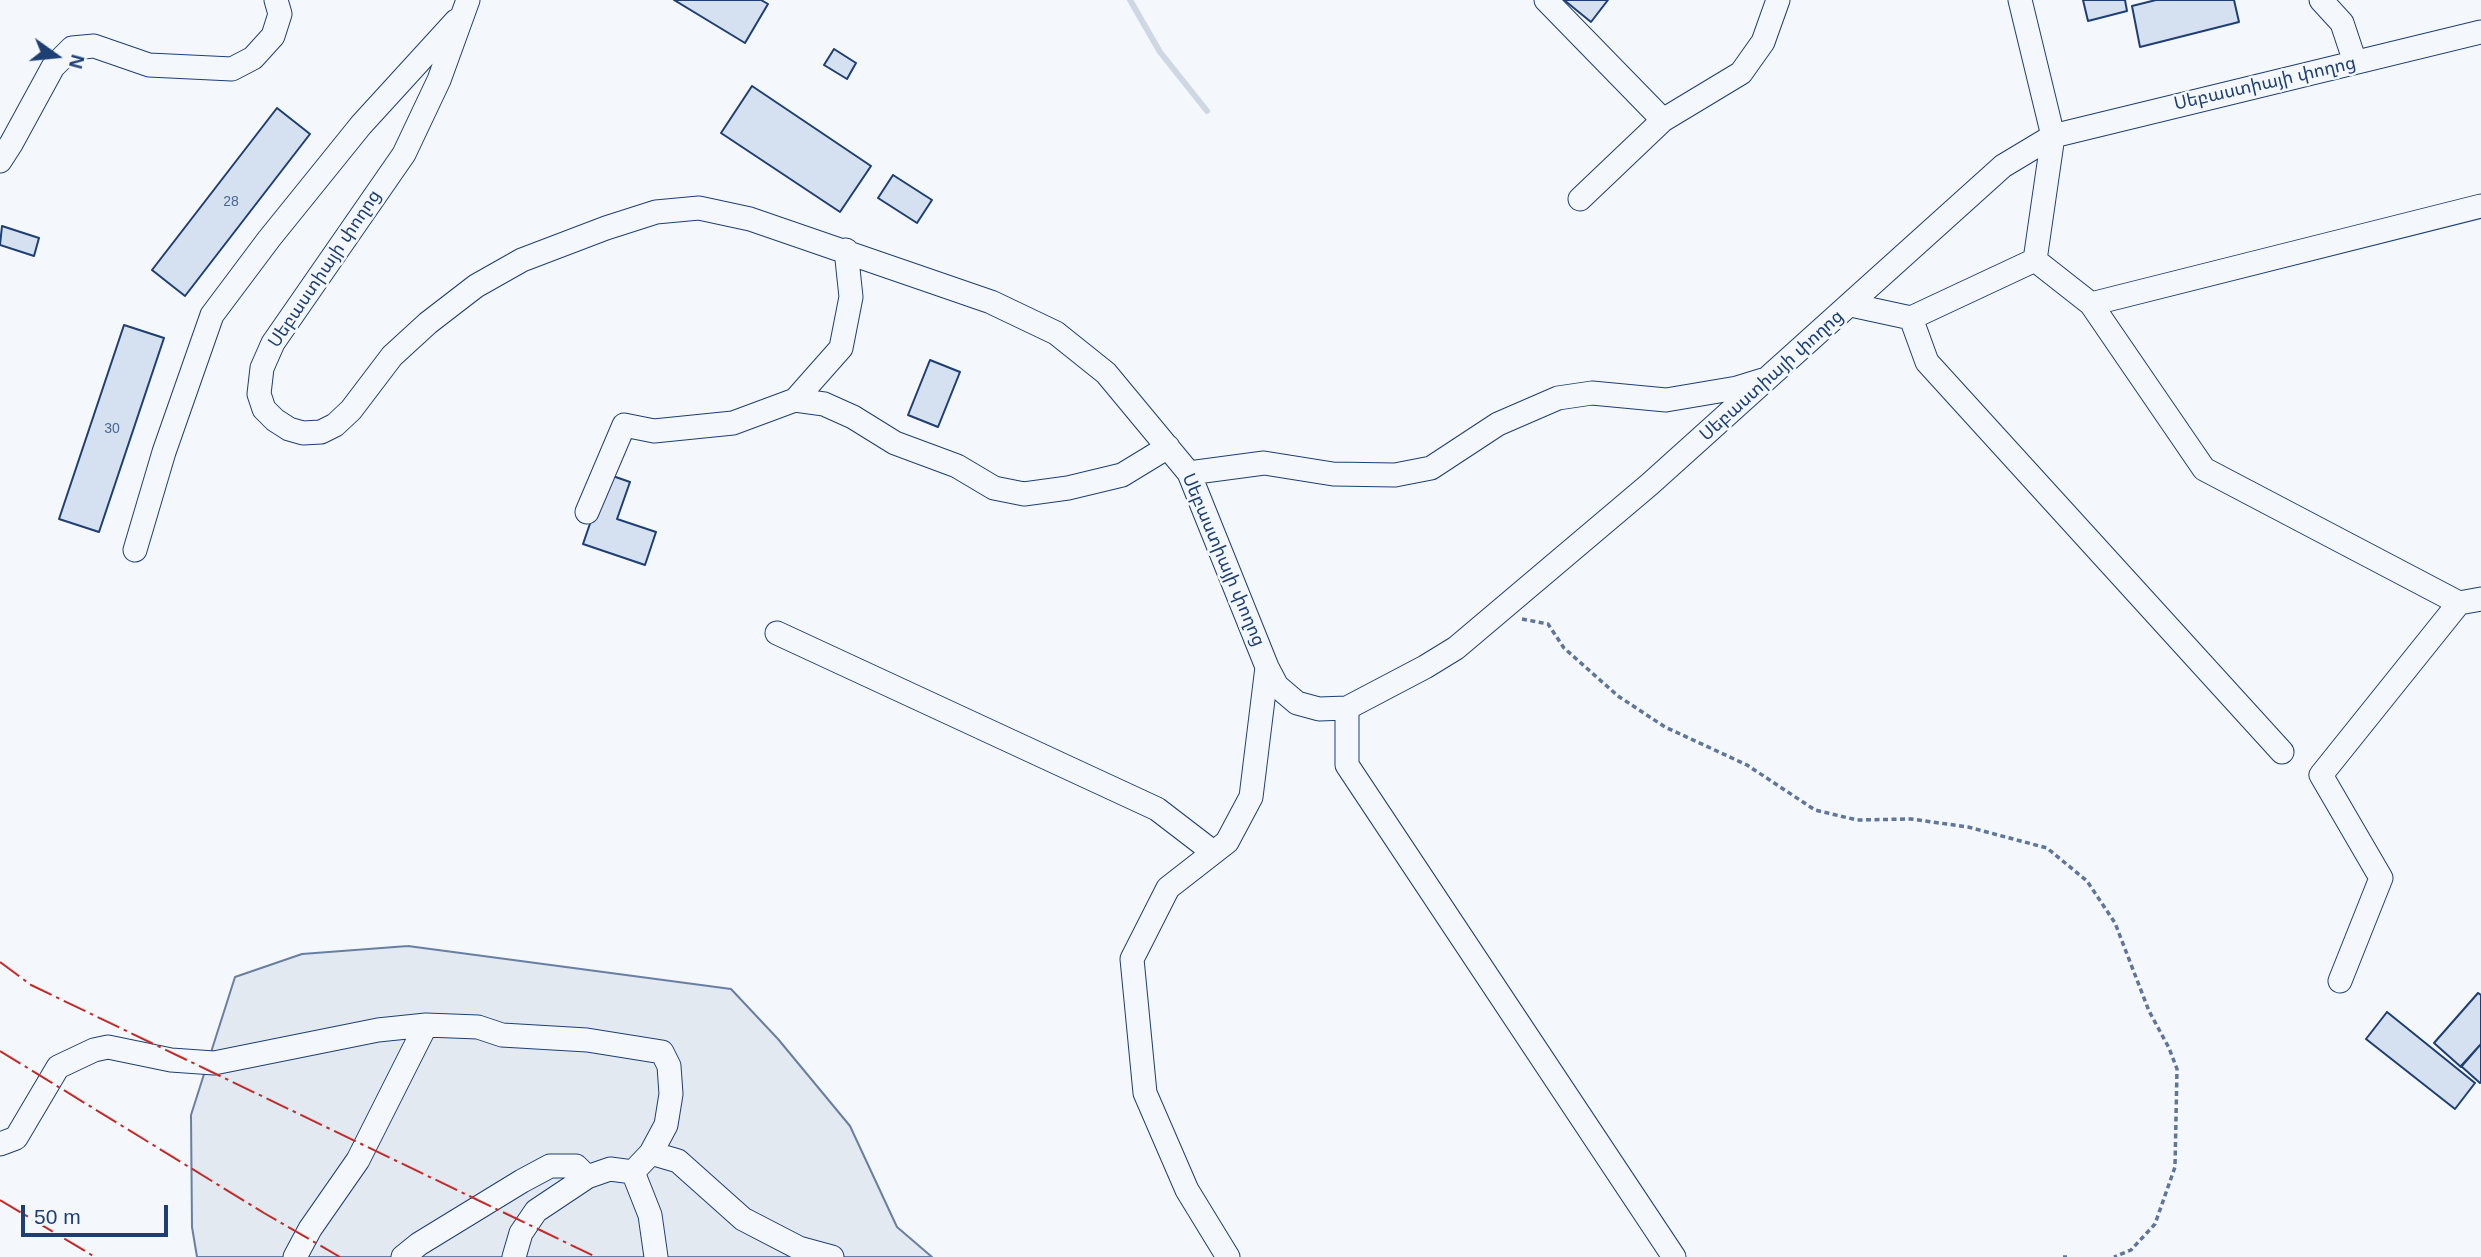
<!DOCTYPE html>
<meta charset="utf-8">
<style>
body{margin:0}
#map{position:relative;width:2481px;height:1257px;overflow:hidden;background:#f4f7fb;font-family:Arial,sans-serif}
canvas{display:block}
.north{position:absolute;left:21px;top:21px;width:70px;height:70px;-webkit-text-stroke:5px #f4f7fb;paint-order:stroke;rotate:105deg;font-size:19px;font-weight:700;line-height:28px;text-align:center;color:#1d3f73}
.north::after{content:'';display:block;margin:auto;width:24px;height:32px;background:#1d3f73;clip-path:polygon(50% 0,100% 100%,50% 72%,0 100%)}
.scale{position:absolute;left:21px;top:1205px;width:147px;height:32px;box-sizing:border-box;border:4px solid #1d3f73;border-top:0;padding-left:9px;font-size:21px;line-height:24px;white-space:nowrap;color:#1d3f73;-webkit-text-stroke:5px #f4f7fb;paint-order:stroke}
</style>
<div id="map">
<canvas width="2481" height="1257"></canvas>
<div class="north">N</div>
<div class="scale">50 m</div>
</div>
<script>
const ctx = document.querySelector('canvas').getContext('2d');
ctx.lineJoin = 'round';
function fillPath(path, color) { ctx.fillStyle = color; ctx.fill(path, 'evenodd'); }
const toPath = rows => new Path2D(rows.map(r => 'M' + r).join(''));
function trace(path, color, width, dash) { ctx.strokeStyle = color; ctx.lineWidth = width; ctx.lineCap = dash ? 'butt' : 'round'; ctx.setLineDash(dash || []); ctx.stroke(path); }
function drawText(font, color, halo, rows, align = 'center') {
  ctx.font = font + ' Arial,"Noto Sans Armenian",sans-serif'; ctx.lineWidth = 5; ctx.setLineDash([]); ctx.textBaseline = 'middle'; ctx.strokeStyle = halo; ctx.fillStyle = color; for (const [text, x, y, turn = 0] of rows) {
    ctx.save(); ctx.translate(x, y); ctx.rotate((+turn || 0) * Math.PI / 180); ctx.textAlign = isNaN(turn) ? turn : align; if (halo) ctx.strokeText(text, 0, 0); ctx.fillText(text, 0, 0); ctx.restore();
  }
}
const green = toPath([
 [408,946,731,989,778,1039,850,1126,897,1227,932,1257,197,1257,192,1227,191,1115,235,977,302,954,408,946]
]);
fillPath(green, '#e3e9f0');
trace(green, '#687fa3', 2);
trace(toPath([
 [1130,0,1160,52,1207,111]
]), '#cfd7e4', 6);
const building = toPath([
 [674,0,761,0,768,4,745,43,674,0],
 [1564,0,1608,0,1591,22,1564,0],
 [2083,0,2125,0,2127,11,2088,21,2083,0],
 [2156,0,2234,0,2239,22,2140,47,2132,6,2156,0],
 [834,49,856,63,847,79,824,65,834,49],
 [752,86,871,166,840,212,721,133,752,86],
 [277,108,310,134,185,296,152,270,277,108],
 [893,175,932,200,917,223,878,198,893,175],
 [2,226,39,238,34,256,0,245,2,226],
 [124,325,164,338,99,532,59,519,124,325],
 [930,360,960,372,938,427,908,415,930,360],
 [607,474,630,482,617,519,656,532,645,565,583,544,607,474],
 [2478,993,2481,995,2481,1044,2461,1067,2434,1043,2478,993],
 [2387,1012,2475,1083,2455,1109,2366,1039,2387,1012],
 [2481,1044,2481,1082,2480,1083,2461,1066,2481,1044]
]);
fillPath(building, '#d5e0f0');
trace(building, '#1d3f73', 2);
const minor = toPath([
 [468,0,439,80,404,154,273,343,262,368,259,394,264,409,275,420,289,429,303,433,321,432,335,425,351,410,392,356,428,323,476,286,522,260,606,228,656,212,699,208,750,219,991,302,1056,333,1106,373,1189,473,1267,667,1277,686,1297,703,1319,709,1347,708,1425,667,1456,648,1650,484,2003,166,2053,136,2481,32],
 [1546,0,1663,120],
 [2020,0,2053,136,2035,260,2091,304,2204,469,2459,603,2481,599],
 [2321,0,2342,23,2355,62],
 [0,161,11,144,53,67,72,48,94,46,149,65,232,69,253,58,273,36,280,14,276,0],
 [1580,199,1663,120,1741,73,1763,42,1778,0],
 [2091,304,2481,206],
 [1851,305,1911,318,2035,260],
 [1911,318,1927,362,2282,752],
 [795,400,824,404,853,417,895,443,957,466,994,488,1024,494,1068,488,1122,475,1168,447],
 [1189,473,1264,463,1333,474,1395,475,1431,468,1498,424,1558,398,1592,393,1666,400,1737,388,1763,380],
 [587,512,624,425,654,431,733,423,795,400,841,348,851,297,846,250],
 [135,550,164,452,212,315,269,239,361,125,456,21],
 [777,633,1157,809,1213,852],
 [1347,708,1347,765,1674,1257],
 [2340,981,2381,878,2321,775,2459,603],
 [0,1144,16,1138,58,1067,94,1050,108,1047,171,1060,214,1063,378,1030,426,1025,478,1027,502,1035,587,1040,662,1052,669,1066,671,1094,666,1125,651,1153],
 [633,1172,651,1153,678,1161,743,1219,799,1248,832,1257],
 [633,1172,650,1215,656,1257],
 [295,1257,310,1229,358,1160,426,1025],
 [403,1257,419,1244,522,1181,550,1166,576,1166,587,1177],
 [514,1257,521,1233,536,1211,587,1177,610,1169,633,1172],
 [1228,1257,1187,1190,1145,1093,1132,959,1168,888,1227,842,1251,797,1267,667]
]);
trace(minor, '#1d3f73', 25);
trace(toPath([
 [1522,619,1548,624,1564,648,1618,696,1665,727,1747,765,1815,810,1857,820,1911,819,1968,827,2047,848,2087,881,2115,923,2149,1011,2169,1048,2177,1069,2175,1167,2155,1224,2131,1250,2114,1257],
 [2063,1257,2067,1257]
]), '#5e769c', 3.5, [5, 3.5]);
trace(minor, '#f4f7fb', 23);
trace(toPath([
 [0,962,31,985,596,1257],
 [0,1051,264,1213,340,1257],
 [0,1200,95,1257]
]), '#c62828', 2, [24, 5, 3.5, 5]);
drawText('14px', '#4b6792', null, [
 ["28",231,202],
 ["30",112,429]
]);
drawText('18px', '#1d3f73', '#f4f7fb', [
 ["Սեբաստիայի փողոց",2265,84,-13],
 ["Սեբաստիայի փողոց",325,269,-56],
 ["Սեբաստիայի փողոց",1772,376,-42],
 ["Սեբաստիայի փողոց",1223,560,67]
]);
</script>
